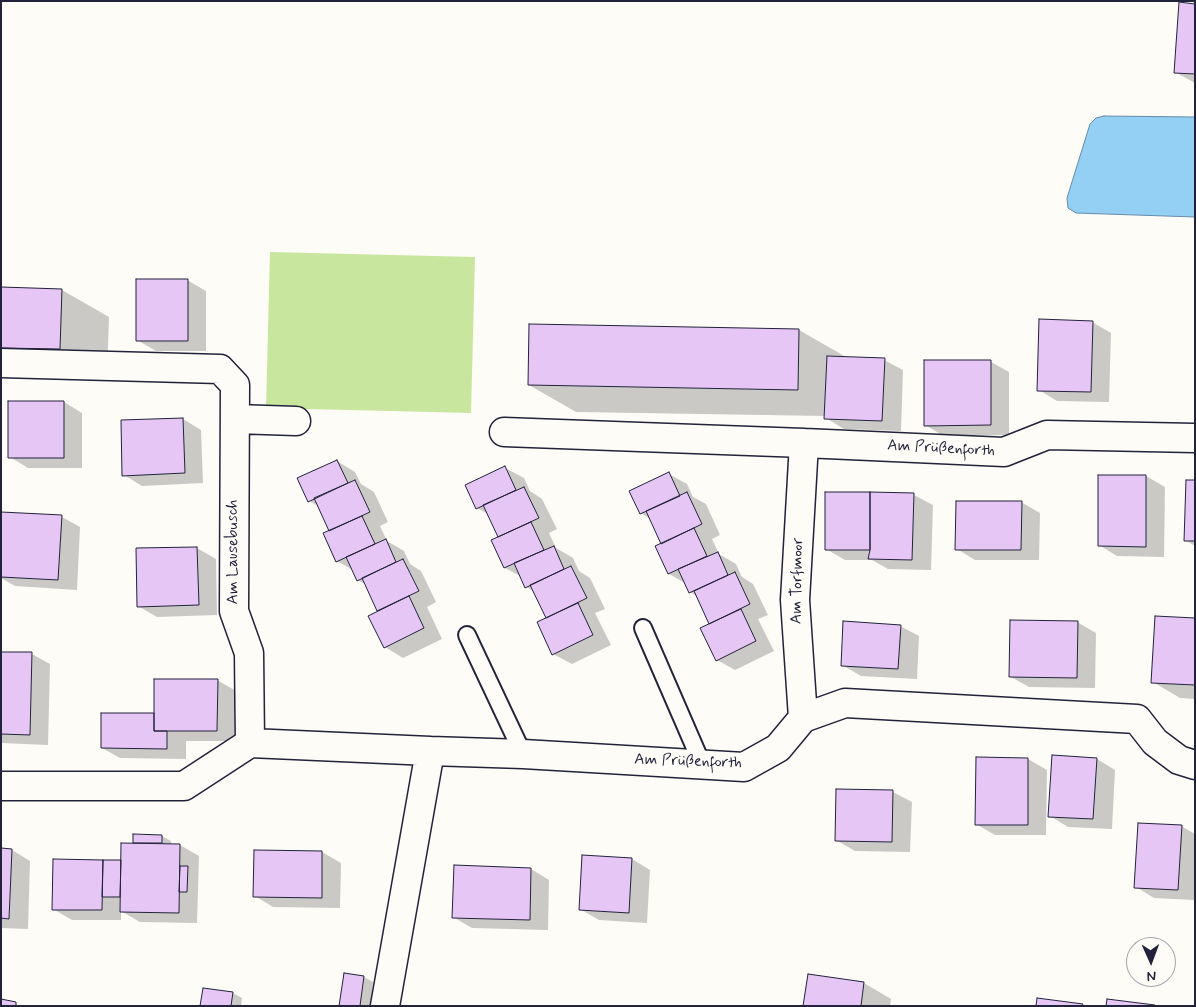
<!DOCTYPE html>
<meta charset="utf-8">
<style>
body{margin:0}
#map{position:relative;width:1196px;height:1007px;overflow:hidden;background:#fdfcf7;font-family:Mynerve,sans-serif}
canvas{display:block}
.frame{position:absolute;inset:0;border:2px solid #22223b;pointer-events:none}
.north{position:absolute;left:1126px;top:937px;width:50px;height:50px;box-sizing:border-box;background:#fdfcf7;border:1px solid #a5a5ac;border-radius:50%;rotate:178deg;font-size:14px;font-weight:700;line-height:20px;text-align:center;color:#22223b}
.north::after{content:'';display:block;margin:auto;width:18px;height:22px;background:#22223b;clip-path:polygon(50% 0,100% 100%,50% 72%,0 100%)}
</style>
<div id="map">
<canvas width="1196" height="1007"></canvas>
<div class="frame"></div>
<div class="north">N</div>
</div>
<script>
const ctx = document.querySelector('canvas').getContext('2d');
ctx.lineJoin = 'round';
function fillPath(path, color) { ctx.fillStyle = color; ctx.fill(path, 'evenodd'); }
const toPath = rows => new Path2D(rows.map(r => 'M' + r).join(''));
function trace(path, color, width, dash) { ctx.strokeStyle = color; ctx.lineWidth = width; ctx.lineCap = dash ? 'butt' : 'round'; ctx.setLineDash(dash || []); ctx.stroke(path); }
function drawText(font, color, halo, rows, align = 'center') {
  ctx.font = font + ' Mynerve,sans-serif'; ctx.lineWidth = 4; ctx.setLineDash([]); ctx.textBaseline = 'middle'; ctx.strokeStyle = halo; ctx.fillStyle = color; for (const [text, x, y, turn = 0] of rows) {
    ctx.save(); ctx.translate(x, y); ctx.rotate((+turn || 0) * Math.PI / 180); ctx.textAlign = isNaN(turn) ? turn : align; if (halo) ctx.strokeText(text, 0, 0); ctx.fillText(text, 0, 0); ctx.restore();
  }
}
fillPath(toPath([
 [270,252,475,257,471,413,266,408]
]), '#c9e69e');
const water = toPath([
 [1104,116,1195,117,1195,217,1076,213,1068,208,1067,198,1090,124,1096,118,1104,116]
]);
fillPath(water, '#94d0f4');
trace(water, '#668aaa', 1);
fillPath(toPath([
 [1195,5,1195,83,1175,72],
 [187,280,206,291,206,351,156,351,137,340],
 [1,288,62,290,109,317,107,376,1,356],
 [1092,322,1111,333,1109,402,1057,401,1039,390],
 [799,330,846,357,884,360,903,370,901,431,844,429,826,418,826,416,576,412,529,385],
 [991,362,1009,372,1009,435,944,436,925,425],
 [64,402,82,413,82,468,28,468,10,457],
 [183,419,201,430,203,483,142,486,124,475],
 [337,461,355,472,361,484,374,492,388,522,380,526,387,541,404,551,410,564,421,571,436,602,427,607,442,639,403,658,385,647,379,612,366,585,358,580,353,570,337,561,331,531,320,507,309,501],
 [505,468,524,478,530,491,542,499,557,529,549,533,556,548,573,558,579,571,590,578,605,609,595,613,611,645,572,664,553,654,547,619,534,591,526,587,522,577,505,568,493,541,500,538,488,514,477,508],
 [669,474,687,484,693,497,706,504,720,535,712,539,719,554,736,564,742,577,753,584,768,615,758,619,774,651,735,670,717,660,711,625,698,597,690,592,685,583,669,574,663,544,651,520,641,513],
 [1099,476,1146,476,1165,487,1164,557,1117,556,1099,545],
 [1195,481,1195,546,1185,540],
 [826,493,914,495,933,505,931,570,888,569,872,560,845,560,826,549],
 [1021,502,1040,513,1039,560,975,560,957,549],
 [1,513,62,517,80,527,77,590,15,586,1,578],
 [197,548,216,559,217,615,157,617,138,606,137,549],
 [1195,619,1195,699,1180,698,1153,682],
 [1077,622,1096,633,1095,688,1029,687,1011,677],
 [900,626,919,636,917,679,861,676,842,665],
 [1,653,32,654,50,664,48,745,1,743],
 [217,680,236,691,236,741,186,741,186,759,120,758,102,748,155,715],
 [977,759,1028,759,1047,770,1046,835,995,835,976,824],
 [1097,759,1115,770,1112,829,1068,827,1050,816],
 [838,790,893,792,912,802,910,852,855,851,836,840],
 [1181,826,1195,834,1195,900,1154,898,1136,887],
 [162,836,171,841,171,845,180,845,199,856,197,923,140,922,121,911,121,920,72,920,53,909,122,861,138,844,134,842],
 [1,849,12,850,30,861,28,929,1,928],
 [255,851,322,852,341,863,340,908,273,907,255,896],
 [583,857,632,859,650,870,647,923,599,920,580,909],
 [531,869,549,880,548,930,472,928,453,917],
 [345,974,364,977,373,982,370,1006,340,1006],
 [864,983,891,999,890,1006,804,1006],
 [233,993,242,998,241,1006,202,1006]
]), '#0003');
const building = toPath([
 [1179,2,1195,4,1195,74,1174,73,1179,2],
 [136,279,188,279,188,341,136,341,136,279],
 [1,287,62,289,60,349,1,348,1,287],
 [1039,319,1093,321,1091,392,1037,391,1039,319],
 [529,324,799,329,798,390,528,385,529,324],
 [827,356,885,358,882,421,824,419,827,356],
 [924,360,991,360,991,425,924,426,924,360],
 [8,401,64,401,64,458,8,458,8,401],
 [183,418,185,473,122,476,121,420,183,418],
 [337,460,348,483,308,502,297,478,337,460],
 [505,466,516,490,476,509,465,485,505,466],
 [669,472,680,496,640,514,629,491,669,472],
 [1098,475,1146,475,1146,547,1098,546,1098,475],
 [355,480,370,512,329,531,314,498,355,480],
 [1186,480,1195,480,1195,541,1184,541,1186,480],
 [524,487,539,518,498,537,483,505,524,487],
 [687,492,702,524,661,544,646,511,687,492],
 [825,492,870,492,870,550,825,550,825,492],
 [870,492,914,493,912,560,868,559,870,550,870,492],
 [956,501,1022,501,1021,550,955,550,956,501],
 [1,512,62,515,58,580,1,577,1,512],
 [362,516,375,544,336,562,323,533,362,516],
 [531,522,544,550,504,568,491,540,531,522],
 [694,528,707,556,668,574,655,546,694,528],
 [386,539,396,562,357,581,346,557,386,539],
 [554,546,564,569,525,588,514,563,554,546],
 [197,547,199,605,137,607,136,548,197,547],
 [718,552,728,575,689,593,678,569,718,552],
 [403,559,419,591,377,611,362,578,403,559],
 [571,566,587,598,546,618,530,585,571,566],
 [735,572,750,604,709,624,694,591,735,572],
 [409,596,424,628,384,648,368,616,409,596],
 [578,603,593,635,552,655,537,622,578,603],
 [741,609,756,641,716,661,700,628,741,609],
 [1155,616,1195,618,1195,685,1151,683,1155,616],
 [1010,620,1078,621,1077,678,1009,677,1010,620],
 [843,621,901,625,898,669,841,666,843,621],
 [1,652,32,652,30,735,1,734,1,652],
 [154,679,218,679,217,731,154,731,154,679],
 [101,713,154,713,154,731,167,731,167,749,101,748,101,713],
 [1052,755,1097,758,1093,819,1048,817,1052,755],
 [976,757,1028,758,1028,825,975,825,976,757],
 [836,789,893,790,892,842,835,841,836,789],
 [1138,823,1182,825,1178,890,1134,888,1138,823],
 [133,834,162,835,162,843,133,843,133,834],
 [121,843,180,844,179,913,120,912,121,843],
 [1,848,12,849,9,919,1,918,1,848],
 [254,850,322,851,322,898,253,897,254,850],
 [582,855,632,858,629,913,579,910,582,855],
 [53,859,103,860,102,910,52,910,53,859],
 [103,860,121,860,120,897,102,897,103,860],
 [454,865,531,868,530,920,452,918,454,865],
 [180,866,188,866,187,892,179,892,180,866],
 [344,973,364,976,360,1006,339,1006,344,973],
 [808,974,864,982,861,1006,803,1006,808,974],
 [203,988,233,992,231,1006,200,1006,203,988],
 [1037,998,1083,1004,1082,1006,1036,1006,1037,998],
 [1,999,16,1002,16,1006,1,1006,1,999],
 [1107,999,1155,1005,1155,1006,1106,1006,1107,999]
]);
fillPath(building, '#e5c6f4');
trace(building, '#22223b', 1);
const service = toPath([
 [643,628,702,764],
 [467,635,523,754]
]);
const minor = toPath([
 [1,363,220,369,235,385,234,611,249,653,250,743],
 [235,419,296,421],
 [504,432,804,443,1004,452,1047,435,1195,438],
 [803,718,795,600,804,443],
 [1,786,184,786,250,743,430,751],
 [385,1006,430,751,523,754,744,767,778,748,803,718,845,703,1137,719,1155,742,1179,760,1195,765]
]);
trace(service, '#22223b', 20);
trace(minor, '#22223b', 31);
trace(service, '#fdfcf7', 16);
trace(minor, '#fdfcf7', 28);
drawText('16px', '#22223b', '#fdfcf7', [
 ["Am Prüßenforth",941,449,3],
 ["Am Lausebusch",234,552,-90],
 ["Am Torfmoor",798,581,-89],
 ["Am Prüßenforth",688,762,2]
]);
</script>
